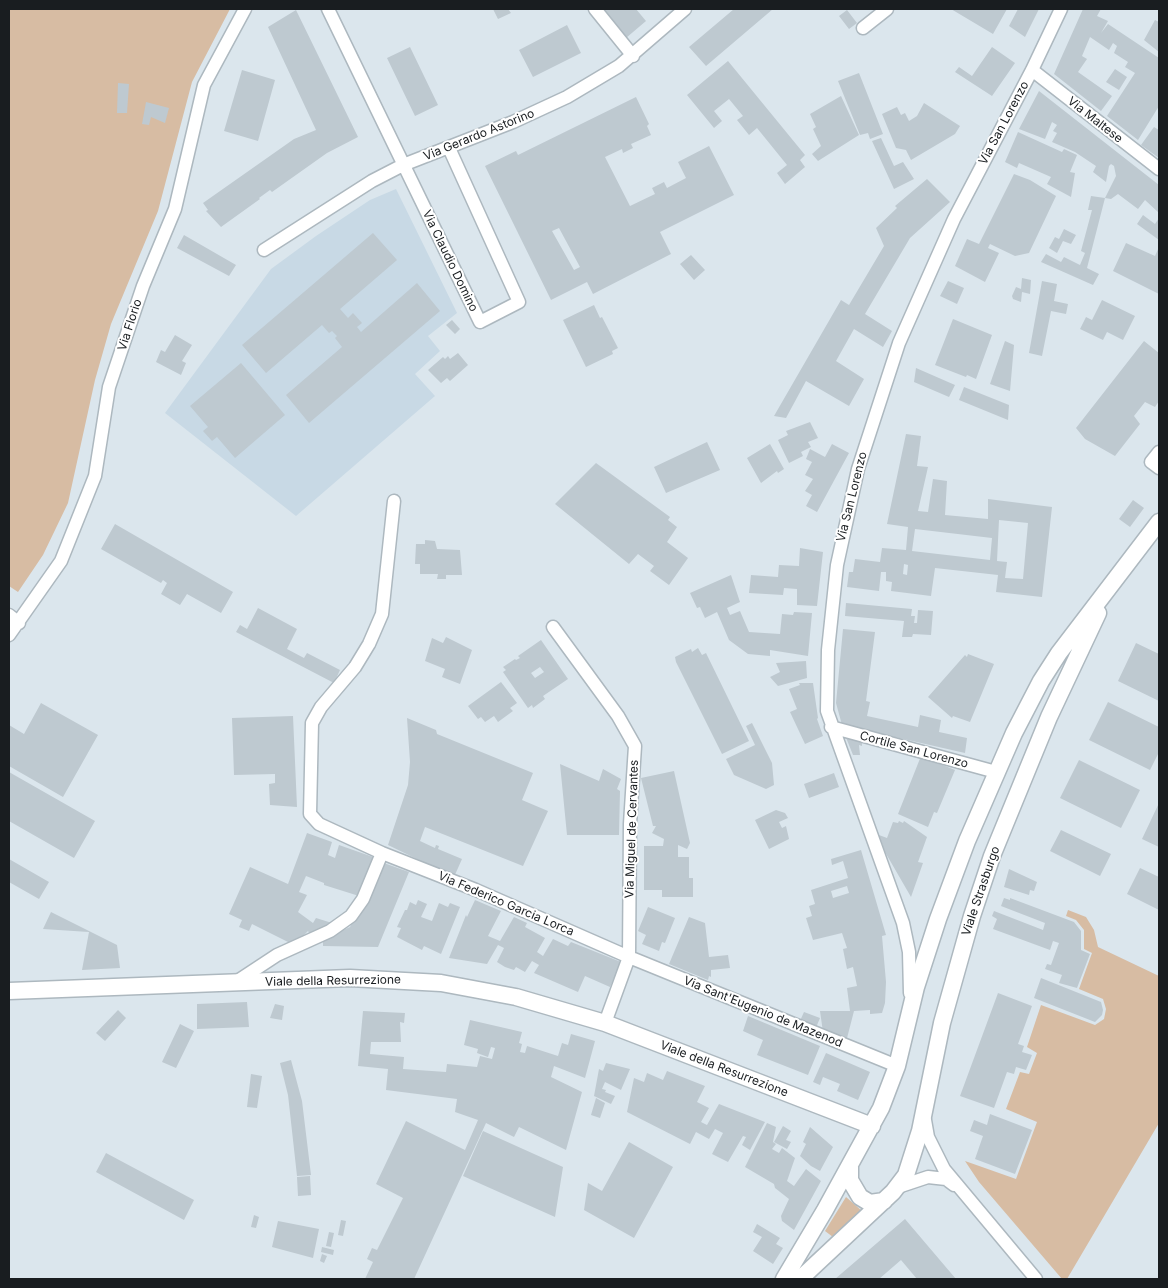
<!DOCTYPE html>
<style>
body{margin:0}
#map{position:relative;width:1168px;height:1288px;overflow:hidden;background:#dbe6ed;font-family:Inter,sans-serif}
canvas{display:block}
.frame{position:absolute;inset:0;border:10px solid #191d20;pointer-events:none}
</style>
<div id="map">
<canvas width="1168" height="1288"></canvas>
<div class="frame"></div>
</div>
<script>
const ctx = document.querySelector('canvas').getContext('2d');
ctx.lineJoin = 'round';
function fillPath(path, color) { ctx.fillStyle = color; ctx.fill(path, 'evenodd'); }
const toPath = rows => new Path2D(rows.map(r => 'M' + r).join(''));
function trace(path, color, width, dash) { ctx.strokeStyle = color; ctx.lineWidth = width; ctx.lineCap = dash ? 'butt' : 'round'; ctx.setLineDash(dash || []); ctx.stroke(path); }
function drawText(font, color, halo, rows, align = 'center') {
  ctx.font = font + ' Inter,sans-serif'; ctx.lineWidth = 4; ctx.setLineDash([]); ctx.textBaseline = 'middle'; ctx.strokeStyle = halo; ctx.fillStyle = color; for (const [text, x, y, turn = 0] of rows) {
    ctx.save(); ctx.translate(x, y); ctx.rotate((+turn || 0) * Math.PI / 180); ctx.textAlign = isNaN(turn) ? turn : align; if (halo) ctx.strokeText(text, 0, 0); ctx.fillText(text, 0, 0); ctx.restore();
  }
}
fillPath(toPath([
 [396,189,457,313,428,336,440,351,415,374,435,396,296,516,165,413,271,269,316,236,370,200]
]), '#c8d9e5');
fillPath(toPath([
 [9,9,230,9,192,82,158,211,111,324,95,380,68,503,43,555,18,592,9,586],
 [1068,910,1086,917,1094,930,1098,947,1159,976,1159,1123,1067,1279,1062,1279,979,1182,965,1161,1016,1179,1037,1122,1006,1109,1020,1072,1029,1074,1037,1053,1027,1047,1041,1005,1095,1025,1104,1019,1106,1009,1103,999,1079,989,1092,953,1084,949,1084,930,1076,920,1066,916],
 [846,1197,862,1211,833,1237,825,1231]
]), '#d7bca3');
fillPath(toPath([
 [493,9,508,9,511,13,498,19],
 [602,9,636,9,646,21,626,38],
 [734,9,773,9,706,66,689,47],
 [951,9,1007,9,993,34],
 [1018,9,1039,9,1025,37,1009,26],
 [1083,9,1101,9,1097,16,1108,21,1101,33,1108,24,1159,58,1159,106,1138,140,1107,116,1135,73,1125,67,1128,62,1114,53,1117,46,1113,43,1109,50,1090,37,1082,56,1087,59,1078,72,1112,96,1101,111,1054,74],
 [296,10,358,137,327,153,272,192,270,190,259,198,260,199,221,227,206,211,208,210,203,203,294,139,316,130,268,27],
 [847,10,857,23,849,29,839,16],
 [1155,20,1159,22,1159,52,1144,40],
 [567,25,581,53,533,77,519,50],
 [410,47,438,105,415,116,387,58],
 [992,47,1015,63,992,96,955,72,959,67,972,76],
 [728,61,805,155,800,160,805,167,785,184,777,173,787,165,757,128,749,135,737,120,743,116,729,99,714,111,722,121,714,128,687,95],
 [1115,69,1127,77,1119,90,1106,82],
 [242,70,275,80,258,141,224,131],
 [859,73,883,134,870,139,868,133,860,135,838,81],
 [118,83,129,84,127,113,117,113],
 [1039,91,1159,185,1159,213,1145,200,1138,209,1118,194,1111,199,1105,198,1116,176,1114,166,1111,164,1109,166,1106,182,1093,172,1096,166,1075,152,1052,142,1057,133,1053,131,1057,125,1052,122,1045,139,1019,129],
 [841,96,859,135,818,161,812,154,821,146,813,129,816,127,810,114],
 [636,97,649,124,647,126,651,135,631,144,633,148,623,153,622,149,605,157,630,206,655,194,652,188,664,182,667,188,686,178,678,162,709,146,734,195,660,232,671,254,593,294,587,282,551,300,485,166,516,151,518,155],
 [559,228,580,267,574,270,552,231],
 [146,102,169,108,165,123,151,117,149,125,142,124],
 [924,103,960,126,955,134,911,160,906,150,896,148,882,114,897,107,901,115,905,113,909,121,917,116],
 [1154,127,1159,130,1159,158,1141,145],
 [1018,132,1062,152,1064,149,1077,155,1070,172,1075,173,1071,197,1047,184,1051,177,1019,163,1017,168,1005,162],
 [881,138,894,166,903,162,914,179,894,189,872,141],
 [1014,174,1030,180,1056,196,1029,253,1015,256,990,244,988,248,999,253,985,282,955,266,967,239,979,244],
 [927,179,950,202,910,238,865,314,892,331,883,347,854,329,836,361,864,379,849,406,806,381,786,418,774,416,841,300,849,305,884,246,876,228,897,208,895,206],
 [1091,196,1105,198,1087,268,1099,274,1093,285,1041,262,1046,254,1061,262,1064,257,1080,265,1085,253,1081,251,1092,210,1088,210],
 [1143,215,1155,224,1159,218,1159,240,1137,224],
 [1064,229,1076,235,1071,244,1063,241,1057,253,1049,248,1055,237,1059,239],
 [373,233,397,260,340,309,348,318,353,313,362,323,357,327,361,332,417,283,440,311,309,423,286,395,342,347,335,338,337,336,332,331,329,333,322,325,266,373,242,345],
 [184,235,236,265,229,276,177,248],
 [1126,243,1155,256,1159,247,1159,294,1113,271],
 [691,255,705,270,694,280,680,264],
 [1022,278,1031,280,1030,294,1022,292,1021,302,1013,299,1012,296,1016,287,1021,289],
 [948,281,964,288,957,304,940,296],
 [1042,281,1057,284,1054,301,1068,304,1066,314,1051,311,1042,356,1029,353],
 [1102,300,1135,316,1123,340,1107,332,1103,340,1080,329,1086,317,1092,320],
 [594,305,600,318,602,317,618,348,612,351,613,354,586,367,563,320],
 [953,319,992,335,976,379,967,375,966,377,935,365],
 [452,320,460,329,455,334,446,325],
 [175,335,192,345,182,361,186,363,181,375,156,362,161,350,165,352],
 [1005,341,1014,345,1010,391,990,384],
 [1144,341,1159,353,1159,401,1155,407,1145,402,1134,416,1140,424,1115,456,1085,439,1076,428],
 [458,353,468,365,450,381,447,378,441,383,428,370,443,357,445,359,448,356,450,359],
 [241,363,285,415,235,458,217,437,212,441,203,431,208,427,190,406],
 [916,368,955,385,949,397,914,382],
 [964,387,1009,405,1008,420,959,400],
 [810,422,818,438,808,442,811,447,801,452,803,456,789,463,778,440,788,435,786,431],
 [906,434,921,436,917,466,928,467,918,511,928,512,933,479,947,481,945,515,988,519,988,499,1052,507,1042,597,996,592,998,575,935,568,931,596,891,591,892,582,886,581,886,572,881,572,879,591,847,587,849,572,853,572,855,559,880,562,882,548,906,550,908,527,887,524],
 [999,520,1028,523,1023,579,1005,578,1007,562,997,561],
 [915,529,992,538,990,560,912,551],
 [904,564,908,565,907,575,903,574],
 [707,442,720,470,666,493,654,467],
 [770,444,784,469,778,473,777,471,761,483,747,458],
 [832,444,849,453,817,512,806,506,812,495,805,491,813,479,805,475,812,462,806,459,810,449,825,457],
 [596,463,670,517,668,520,677,527,667,542,688,558,669,585,650,571,654,566,638,554,629,564,555,504],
 [1133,500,1144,508,1130,527,1119,519],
 [115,524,233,592,221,613,187,594,180,605,161,594,167,583,163,580,161,583,101,549],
 [425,540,435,541,437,549,460,550,462,575,446,575,446,579,437,579,438,574,420,574,420,564,415,564,416,544,425,544],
 [800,548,823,552,817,606,797,605,797,589,784,588,783,595,749,593,751,575,778,577,779,565,799,566],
 [731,575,740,602,727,608,730,615,740,611,749,632,780,634,782,614,793,615,794,612,812,613,808,656,770,650,770,656,748,654,729,640,717,612,705,618,700,607,697,608,690,593],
 [846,603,912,609,911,616,915,616,914,623,917,623,918,610,933,611,931,635,913,634,912,637,902,637,904,621,845,616],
 [258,608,297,629,287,649,304,658,307,653,340,670,334,683,236,632,240,625,247,629],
 [843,629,875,632,866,701,870,702,867,716,918,727,920,715,941,720,939,732,967,738,965,753,842,725,836,703],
 [446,637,472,650,460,684,442,677,445,669,425,661,432,638,443,643],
 [541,640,568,679,543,696,545,699,533,708,532,705,528,708,503,672,506,670,503,667,515,659,516,660,520,658,518,656],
 [540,667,544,672,535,678,531,673],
 [1136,643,1159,654,1159,701,1118,681],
 [698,648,702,655,706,653,749,741,722,754,676,662,675,657,691,649,692,652],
 [968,654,994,664,970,722,953,716,952,718,928,697,965,655,967,657],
 [806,661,807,678,778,686,770,677,780,672,776,663],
 [501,682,517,703,510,708,513,711,498,722,494,716,485,722,481,717,478,719,468,706],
 [799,683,813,683,818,718,817,719,823,736,805,744,790,712,797,709,789,689,800,685],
 [1108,702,1159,727,1159,752,1150,770,1089,740],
 [41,703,98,735,63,797,9,766,9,725,24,734],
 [293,716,297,807,270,805,269,784,275,783,275,774,234,775,232,718],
 [407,718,436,730,437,734,533,773,522,800,548,811,523,866,425,827,420,841,435,848,436,845,439,846,438,849,462,859,454,877,388,845,408,785,410,762],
 [752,723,772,763,774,785,766,789,734,775,726,759,755,745,746,726],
 [845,735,862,739,862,746,859,745,860,755,853,755],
 [921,756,955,770,937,813,934,812,928,827,898,814],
 [1079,760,1140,790,1121,828,1060,798],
 [560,764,599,781,603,769,621,779,617,789,620,791,619,835,567,835],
 [674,771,690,843,687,849,678,845,678,857,689,857,689,878,693,878,693,897,662,897,662,890,644,890,644,846,663,846,664,839,652,833,656,826,653,826,641,778],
 [9,772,95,821,74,858,9,821],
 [834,773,839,787,809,798,804,784],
 [1159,803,1159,847,1142,839],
 [776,810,785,813,788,818,779,822,782,828,786,826,789,839,769,849,755,820],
 [899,821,903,823,904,821,927,837,918,862,923,863,911,897,885,852,879,835,887,838,893,822,898,823],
 [1061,830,1111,854,1100,876,1050,851],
 [307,833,332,842,328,855,335,858,339,845,373,857,359,896,324,885,324,883,306,876,299,892,307,895,298,912,313,923,316,918,332,923,311,936,308,931,294,945,252,924,249,931,239,927,242,920,229,914,250,867,288,884],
 [861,850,886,935,882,936,886,982,885,1003,882,1013,870,1014,870,1010,854,1011,846,1042,823,1032,820,1011,850,1011,847,988,857,986,853,967,847,969,843,949,847,948,842,933,813,940,806,918,812,916,809,906,815,904,811,890,848,878,843,861,832,865,831,859],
 [847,886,849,893,833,898,831,891],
 [9,859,49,882,39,899,9,882],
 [381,862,409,872,378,947,323,946,323,939,350,927],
 [1140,868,1159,877,1159,910,1127,894],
 [1009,869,1037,882,1034,891,1030,890,1029,895,1004,887],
 [1004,898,1010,900,1010,898,1074,922,1081,931,1081,950,1090,954,1077,988,1059,983,1062,975,1045,969,1047,964,1051,965,1059,943,1053,941,1050,950,993,929,997,919,992,916,994,911,1043,930,1045,923,1001,906],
 [418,900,427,904,421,917,432,921,439,903,448,907,450,903,460,907,441,954,424,946,422,950,397,937,401,928,397,927,405,910,407,910,410,902,416,905],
 [475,900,501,911,488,936,500,941,514,917,527,923,525,927,545,938,537,952,543,956,553,939,568,946,571,942,621,962,610,987,585,976,578,992,534,973,539,965,532,961,525,972,516,967,514,970,505,967,497,962,504,948,498,945,487,964,449,958,466,915,467,917],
 [648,907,675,918,665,943,662,942,659,951,642,944,646,935,638,931],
 [51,912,117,945,120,968,82,970,89,932,43,929],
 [689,917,705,923,709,957,728,955,730,968,711,970,711,977,709,976,708,980,669,964],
 [1041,978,1101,1002,1103,1010,1102,1015,1095,1022,1034,998],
 [998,993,1032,1006,1018,1044,1024,1046,1022,1052,1032,1055,1026,1070,1016,1067,1014,1074,1007,1072,994,1108,960,1096],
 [247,1002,249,1027,197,1029,197,1004],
 [275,1004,284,1006,282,1020,270,1018],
 [118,1010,126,1018,105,1041,96,1033],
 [363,1011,405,1013,404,1023,400,1022,401,1042,371,1042,370,1054,404,1057,403,1069,446,1072,447,1064,477,1067,480,1056,492,1059,495,1048,491,1047,488,1057,477,1053,478,1049,464,1045,470,1020,522,1032,519,1043,522,1044,520,1052,525,1053,527,1046,558,1056,562,1043,568,1045,571,1034,595,1041,585,1078,554,1066,551,1077,582,1092,566,1150,519,1127,514,1137,486,1123,414,1279,365,1279,373,1262,367,1259,372,1248,377,1250,403,1198,376,1184,406,1121,465,1150,478,1120,455,1112,457,1099,386,1090,388,1069,358,1066],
 [804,1012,820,1018,815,1030,799,1023],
 [748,1016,820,1046,808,1075,757,1055,763,1040,743,1031],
 [180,1024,194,1031,176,1068,162,1062],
 [826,1053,870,1072,858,1100,837,1091,840,1084,823,1077,820,1085,813,1082],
 [291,1060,302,1101,311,1175,297,1176,288,1095,280,1063],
 [606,1063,630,1069,621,1090,605,1082,602,1089,606,1090,605,1092,615,1096,611,1104,594,1096,599,1069,603,1071],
 [667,1071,705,1086,697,1102,709,1108,701,1122,707,1125,719,1104,765,1122,750,1150,742,1145,746,1137,743,1136,728,1162,712,1154,723,1133,715,1129,709,1139,696,1132,690,1144,627,1112,634,1078,644,1082,647,1073,663,1080],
 [251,1074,262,1076,257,1108,247,1107],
 [596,1098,605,1103,600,1118,591,1115],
 [990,1114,1032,1130,1015,1174,975,1159,983,1136,970,1131,974,1120,987,1125],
 [767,1123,776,1127,773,1142,776,1144,772,1149,779,1153,782,1148,795,1158,787,1181,794,1186,806,1169,821,1181,794,1230,782,1221,781,1216,789,1199,775,1188,774,1184,745,1167],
 [783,1126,791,1131,786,1140,791,1142,787,1149,774,1142],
 [810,1127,833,1147,820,1171,811,1166,800,1156,806,1144,803,1142],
 [483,1131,563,1167,555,1217,463,1176],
 [629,1142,673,1167,634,1238,584,1210,588,1183,602,1191],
 [106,1153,194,1200,184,1220,96,1172],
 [310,1176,311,1195,298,1196,297,1177],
 [254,1215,259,1217,256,1228,251,1227],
 [905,1219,956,1279,917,1279,901,1260,879,1279,835,1279],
 [341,1220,346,1221,343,1236,338,1235],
 [278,1221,319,1229,313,1258,272,1247],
 [757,1224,780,1238,776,1244,783,1248,773,1264,753,1251,762,1237,753,1232],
 [329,1232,334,1233,331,1247,326,1246],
 [322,1247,334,1250,333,1255,321,1252],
 [322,1254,327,1256,324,1263,320,1261]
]), '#bec9d0');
const minor = toPath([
 [328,9,480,322,519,302,449,148],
 [595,9,633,56],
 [863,28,887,9],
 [1032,70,1159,169],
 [264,250,372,181,403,165,513,122,567,97,619,66,685,9],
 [1159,452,1151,462,1159,468],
 [394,501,382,614,369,644,355,667,321,707,312,723,310,814,319,824,382,853,476,890,629,957,897,1066],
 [9,615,19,623],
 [553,627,618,716,635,746,630,824,629,957,605,1023],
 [9,635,61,561,95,476,109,387,143,286,175,209,204,85,245,9],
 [831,727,996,772],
 [236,982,277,955,330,931,351,916,363,899,382,853],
 [910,993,909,952,903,923,827,711,828,650,837,565,858,469,899,343,954,219,1032,70,1061,9],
 [925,1120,928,1137,944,1169,1036,1279],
 [898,1187,928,1177,946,1179,954,1185]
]);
const tertiary = toPath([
 [9,991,350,978,441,983,516,997,605,1023,872,1126],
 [850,1167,850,1180,860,1197,870,1203,884,1201],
 [784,1279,825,1210,881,1108,897,1066,916,987,938,919,967,841,1014,733,1041,681,1059,653,1159,522],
 [800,1279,893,1192,906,1175,920,1131,942,1023,972,916,992,856,1049,717,1098,613]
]);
trace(minor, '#adb8bf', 15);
trace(tertiary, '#adb8bf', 19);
trace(minor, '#fff', 12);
trace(tertiary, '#fff', 16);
drawText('12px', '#191d20', '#fff', [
 ["Via Maltese",1095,120,38],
 ["Via San Lorenzo",1004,123,-62],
 ["Via Gerardo Astorino",479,135,-22],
 ["Via Claudio Domino",450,261,64],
 ["Via Florio",130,325,-72],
 ["Via San Lorenzo",852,497,-76],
 ["Cortile San Lorenzo",914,750,15],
 ["Via Miguel de Cervantes",632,829,-88],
 ["Viale Strasburgo",981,891,-71],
 ["Via Federico Garcia Lorca",506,904,23],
 ["Viale della Resurrezione",333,981,-1],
 ["Via Sant'Eugenio de Mazenod",763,1012,22],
 ["Viale della Resurrezione",724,1069,21]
]);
</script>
